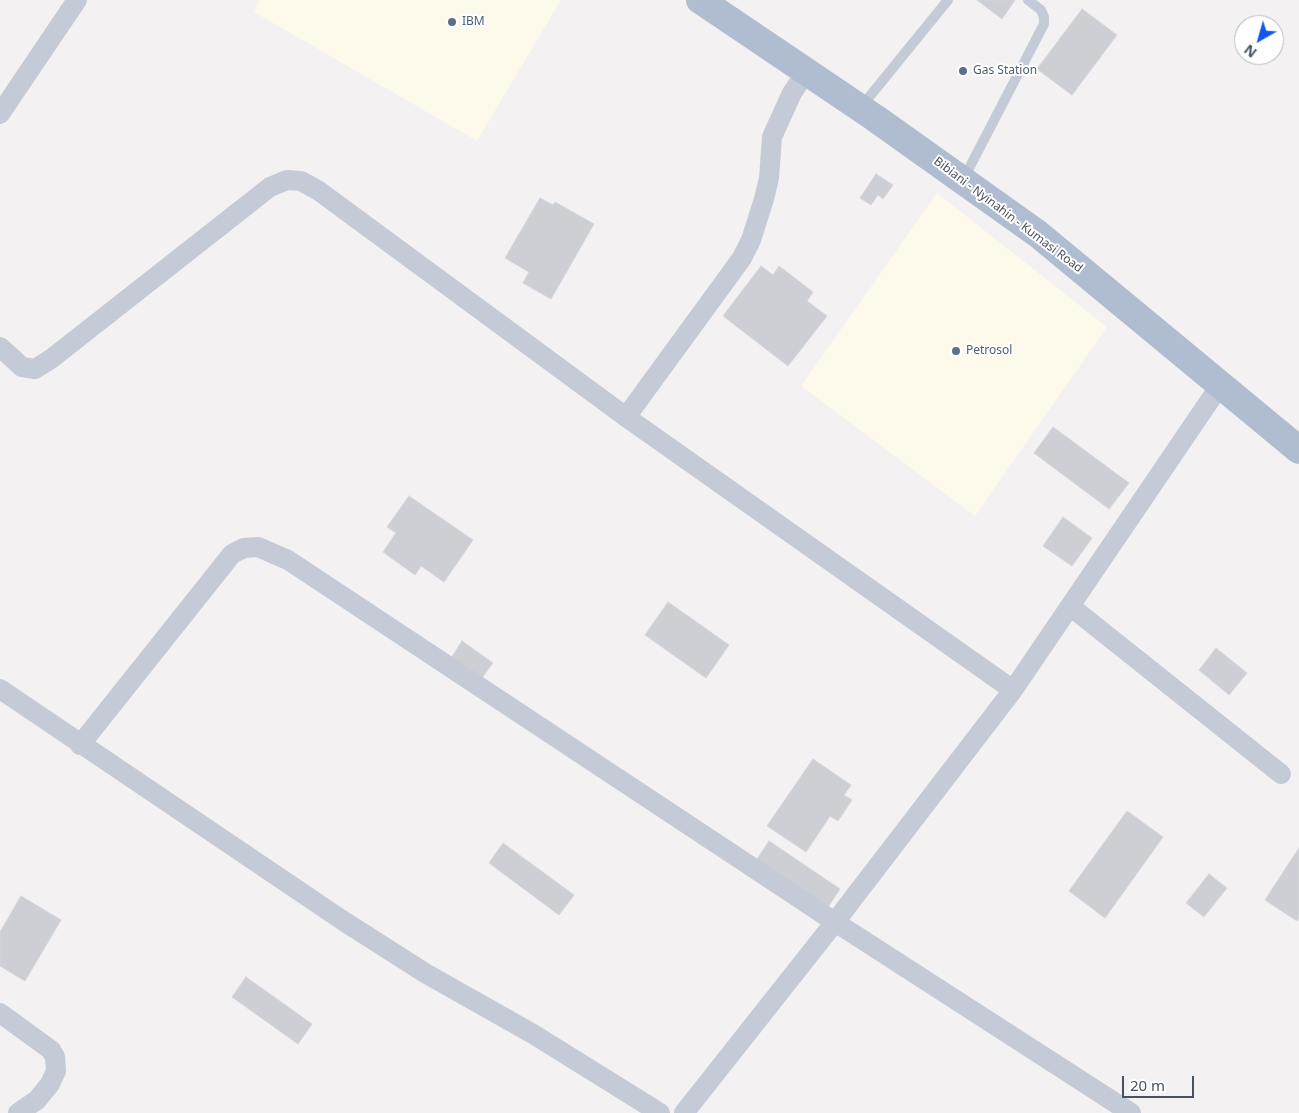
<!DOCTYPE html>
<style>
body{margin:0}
#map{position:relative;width:1299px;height:1113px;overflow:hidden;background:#f3f1f1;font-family:"Noto Sans",sans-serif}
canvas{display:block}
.north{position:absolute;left:1234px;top:15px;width:50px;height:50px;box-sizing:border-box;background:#fff;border:1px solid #b6b9bf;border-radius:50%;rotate:218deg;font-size:14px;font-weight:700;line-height:20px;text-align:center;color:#48515f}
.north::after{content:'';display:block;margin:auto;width:18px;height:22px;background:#1257ec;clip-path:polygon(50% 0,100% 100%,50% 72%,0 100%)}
.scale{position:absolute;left:1122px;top:1076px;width:72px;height:22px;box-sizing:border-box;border:2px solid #48515f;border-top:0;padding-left:6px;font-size:15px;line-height:18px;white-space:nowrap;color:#48515f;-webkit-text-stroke:4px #fff;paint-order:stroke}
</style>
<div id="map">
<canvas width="1299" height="1113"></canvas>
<div class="north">N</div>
<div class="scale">20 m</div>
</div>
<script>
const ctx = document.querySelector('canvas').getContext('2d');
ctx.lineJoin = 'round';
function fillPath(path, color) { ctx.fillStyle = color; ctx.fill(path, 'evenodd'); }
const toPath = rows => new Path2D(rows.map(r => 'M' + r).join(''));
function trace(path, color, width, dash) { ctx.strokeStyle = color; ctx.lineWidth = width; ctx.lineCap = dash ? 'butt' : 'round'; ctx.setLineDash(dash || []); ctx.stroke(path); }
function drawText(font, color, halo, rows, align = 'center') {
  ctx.font = font + ' "Noto Sans",sans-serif'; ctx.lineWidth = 4; ctx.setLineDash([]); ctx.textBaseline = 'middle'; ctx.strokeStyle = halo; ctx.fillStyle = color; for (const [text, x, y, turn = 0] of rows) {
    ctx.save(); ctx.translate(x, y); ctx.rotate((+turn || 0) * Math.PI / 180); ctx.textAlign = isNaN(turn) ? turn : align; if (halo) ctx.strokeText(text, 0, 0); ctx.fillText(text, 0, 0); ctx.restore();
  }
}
fillPath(toPath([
 [259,0,561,0,477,141,254,12],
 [937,193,1107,327,975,516,801,386]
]), '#fdfaeb');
const building = toPath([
 [977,0,1015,0,1002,19,977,0],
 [1082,9,1117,35,1072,95,1037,69,1082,9],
 [876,174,893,185,883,199,878,195,871,205,860,198,876,174],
 [540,198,553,205,555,202,594,224,551,299,523,283,529,272,505,258,540,198],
 [761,266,773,275,779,266,813,292,807,301,827,316,788,366,723,316,761,266],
 [1053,427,1129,483,1109,509,1034,453,1053,427],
 [409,496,473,540,444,582,421,566,415,575,383,552,396,533,387,527,409,496],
 [1063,517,1092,538,1072,566,1043,546,1063,517],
 [668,602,729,645,706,678,645,635,668,602],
 [462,641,493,663,481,679,451,658,462,641],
 [1216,648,1247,673,1229,695,1199,670,1216,648],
 [813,759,851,785,844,795,852,800,838,821,830,816,806,852,767,826,813,759],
 [1127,811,1163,837,1105,918,1069,891,1127,811],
 [769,841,840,889,826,910,755,862,769,841],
 [503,843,574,895,559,915,489,863,503,843],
 [1299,848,1299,918,1297,921,1265,900,1299,848],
 [1209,874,1227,888,1204,917,1186,903,1209,874],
 [21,896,61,920,25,981,0,966,0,932,21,896],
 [246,977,312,1024,298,1044,232,997,246,977]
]);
fillPath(building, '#cdcfd5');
trace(building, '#d5d6dc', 1);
trace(toPath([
 [861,107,948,0],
 [963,180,1044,24,1044,17,1041,10,1028,0]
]), '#c4cbd6', 10);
trace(toPath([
 [0,114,77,0],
 [0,347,22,367,35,369,51,359,270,187,287,180,301,181,319,191,626,417,1013,690],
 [626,417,742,258,751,240,764,199,769,178,772,137,792,93,806,72],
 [1070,606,1281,774],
 [0,689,342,920,425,973,533,1034,660,1113],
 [80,745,232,554,244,548,258,547,288,560,835,922,1131,1113],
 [0,1013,51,1050,55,1057,56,1071,50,1084,37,1100,18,1113],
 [684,1113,835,922,1013,690,1221,384]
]), '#c4cbd6', 20);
trace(toPath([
 [700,0,875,118,1038,234,1299,450]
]), '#b0bcd0', 28);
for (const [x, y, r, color] of [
 [452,22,5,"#5c6f8a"],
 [963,71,5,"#5c6f8a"],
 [956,351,5,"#5c6f8a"]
]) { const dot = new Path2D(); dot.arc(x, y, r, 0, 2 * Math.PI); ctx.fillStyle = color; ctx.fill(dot); trace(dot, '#fff', 2); }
drawText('12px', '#4e5e75', '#fff', [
 ["IBM",462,22],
 ["Gas Station",973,71],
 ["Petrosol",966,351]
], 'left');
drawText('12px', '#48515f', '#fff', [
 ["Bibiani - Nyinahin - Kumasi Road",1008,215,37]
]);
</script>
